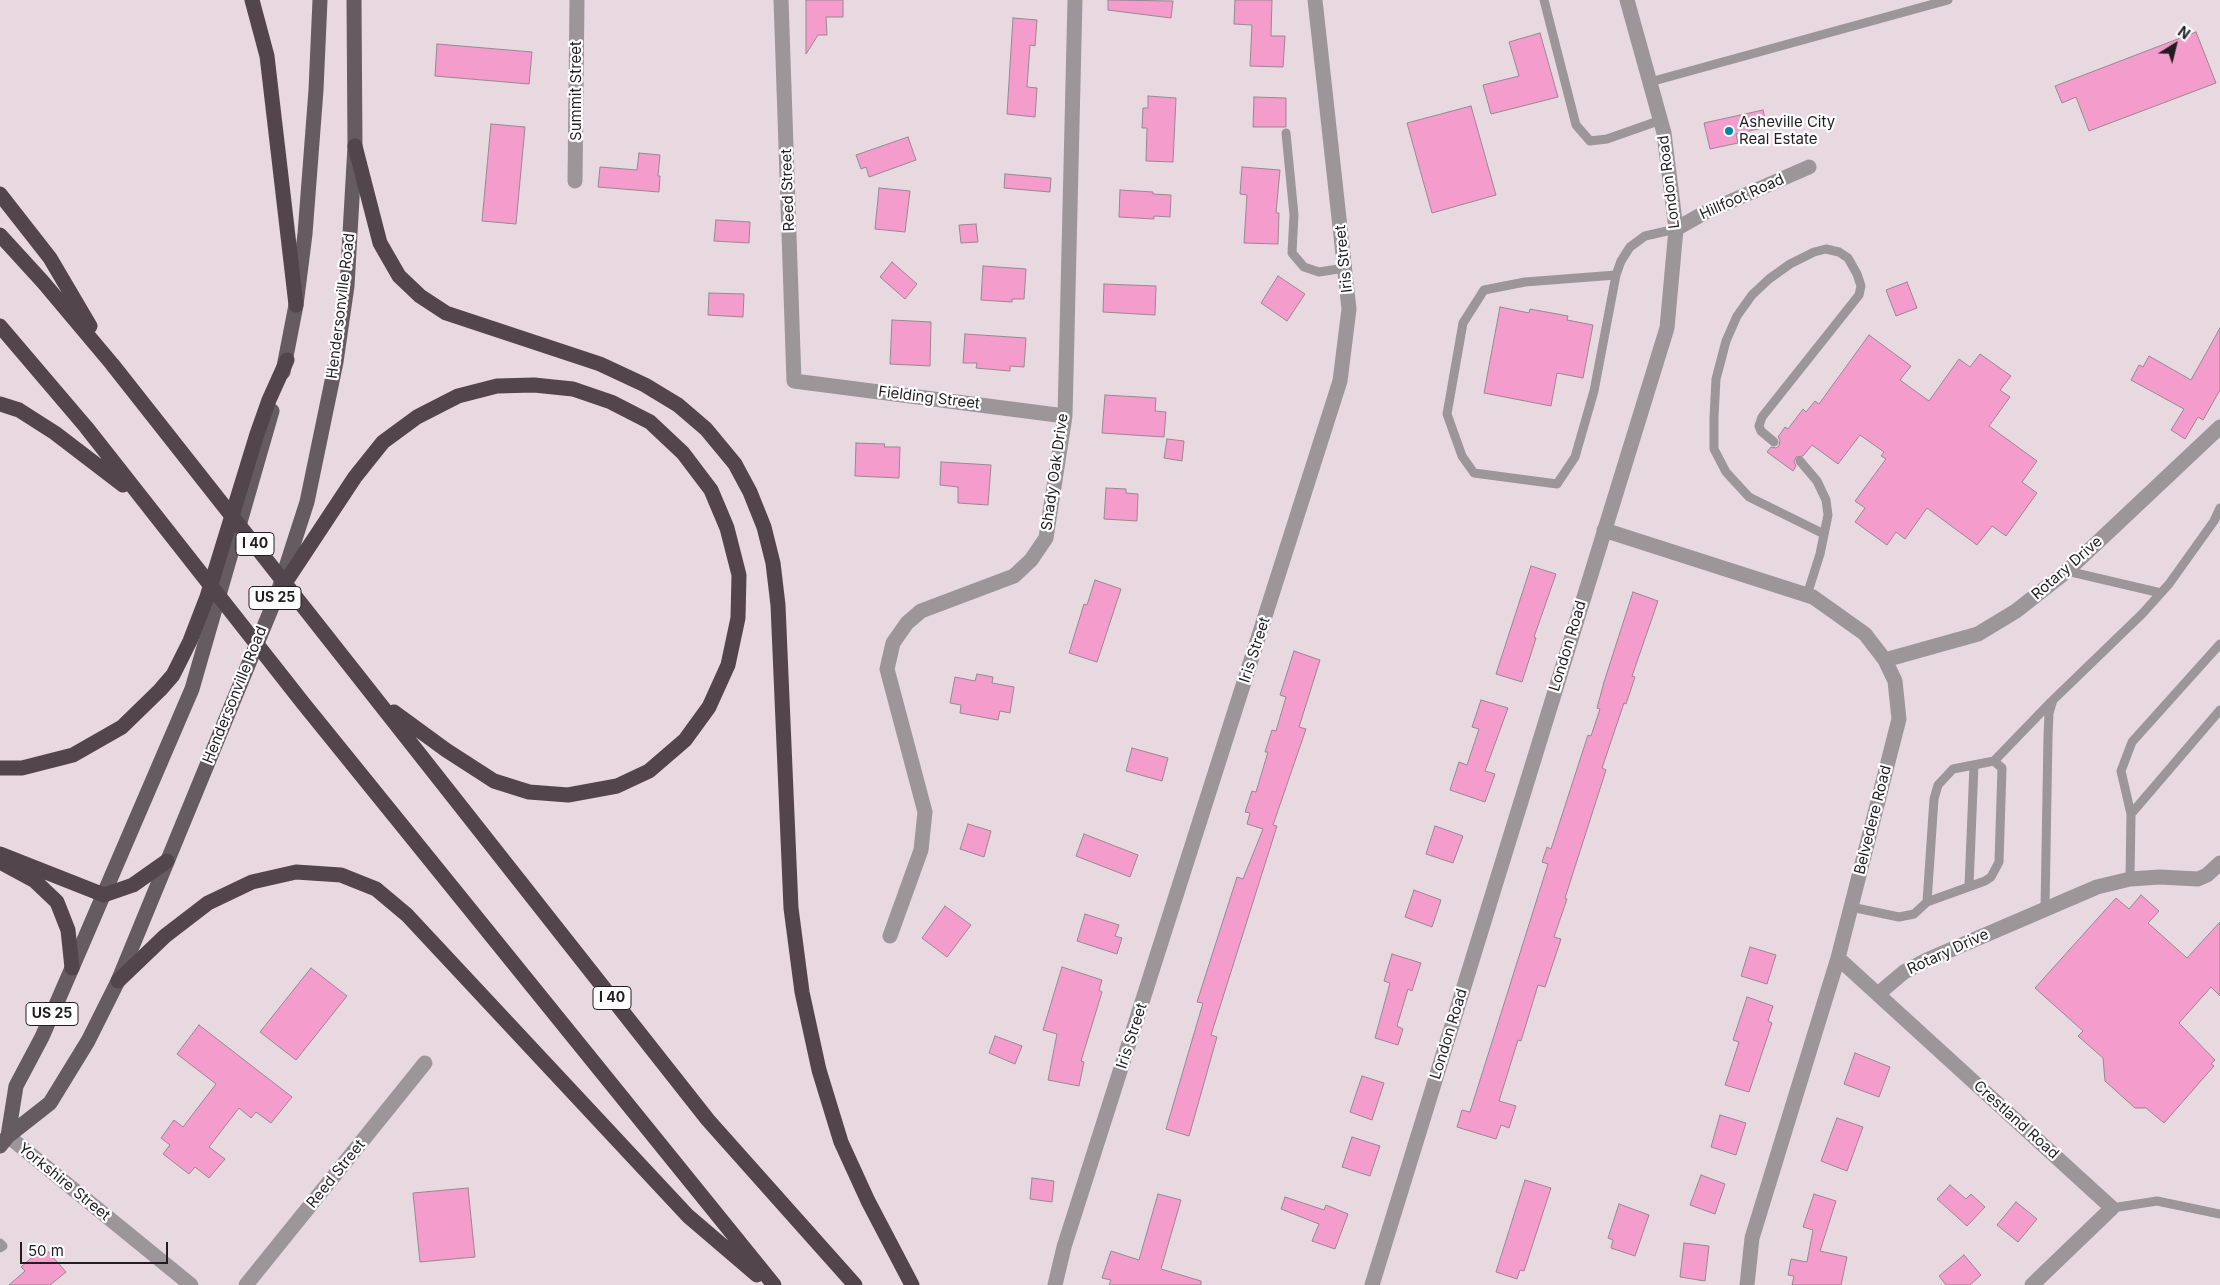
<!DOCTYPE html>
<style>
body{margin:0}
#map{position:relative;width:2220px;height:1285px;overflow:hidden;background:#e8d9e0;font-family:Inter,sans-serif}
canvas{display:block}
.north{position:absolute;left:2150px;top:20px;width:50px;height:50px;-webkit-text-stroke:4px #fff;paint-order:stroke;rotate:36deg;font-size:14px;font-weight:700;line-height:20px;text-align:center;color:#221d20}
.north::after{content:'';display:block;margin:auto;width:18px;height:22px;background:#221d20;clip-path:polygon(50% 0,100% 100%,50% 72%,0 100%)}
.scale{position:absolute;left:20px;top:1242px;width:148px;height:22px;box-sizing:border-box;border:2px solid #221d20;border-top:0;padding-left:6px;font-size:15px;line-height:18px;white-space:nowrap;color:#221d20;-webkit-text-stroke:4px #fff;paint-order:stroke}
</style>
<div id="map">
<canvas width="2220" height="1285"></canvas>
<div class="north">N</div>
<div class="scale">50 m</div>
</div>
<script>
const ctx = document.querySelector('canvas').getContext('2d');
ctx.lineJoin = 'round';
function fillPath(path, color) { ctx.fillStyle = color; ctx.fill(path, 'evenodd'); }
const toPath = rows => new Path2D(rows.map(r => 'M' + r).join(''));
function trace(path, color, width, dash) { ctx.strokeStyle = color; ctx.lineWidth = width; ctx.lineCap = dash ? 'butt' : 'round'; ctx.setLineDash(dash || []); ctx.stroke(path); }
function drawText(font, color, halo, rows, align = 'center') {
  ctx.font = font + ' Inter,sans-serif'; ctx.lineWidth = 4.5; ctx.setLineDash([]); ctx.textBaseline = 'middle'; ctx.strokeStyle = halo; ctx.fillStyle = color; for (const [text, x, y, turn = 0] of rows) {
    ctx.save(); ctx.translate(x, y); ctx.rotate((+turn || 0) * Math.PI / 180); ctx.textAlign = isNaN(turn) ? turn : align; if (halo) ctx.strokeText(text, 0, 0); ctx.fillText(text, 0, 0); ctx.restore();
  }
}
const building = toPath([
 [806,0,843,0,843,17,826,17,827,35,818,35,806,54,806,0],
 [1108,0,1173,1,1171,18,1108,10,1108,0],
 [1235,0,1272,0,1271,36,1285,36,1283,67,1250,66,1252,25,1234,24,1235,0],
 [1013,18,1037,20,1035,46,1030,45,1027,87,1037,88,1035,117,1007,114,1013,18],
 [2196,32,2216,83,2089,131,2076,97,2062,103,2055,86,2196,32],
 [1540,33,1558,97,1491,114,1483,85,1519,76,1509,42,1540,33],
 [437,44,532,52,529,84,435,76,437,44],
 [1148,96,1176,98,1173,162,1146,161,1147,128,1142,128,1143,108,1148,108,1148,96],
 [1254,97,1286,98,1286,127,1253,127,1254,97],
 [1471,106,1496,195,1432,213,1407,123,1471,106],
 [1763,110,1767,127,1736,134,1738,143,1710,149,1704,123,1763,110],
 [491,124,525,127,516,224,482,221,491,124],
 [908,137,916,160,869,177,866,167,861,169,856,155,908,137],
 [639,153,660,155,658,176,660,176,659,192,598,187,600,167,637,170,639,153],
 [1242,167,1280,170,1276,213,1279,213,1278,244,1244,243,1247,195,1240,194,1242,167],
 [1005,174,1051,178,1050,192,1004,188,1005,174],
 [879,188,910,191,905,232,875,229,879,188],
 [1120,190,1153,192,1153,194,1171,195,1170,217,1154,216,1154,219,1119,217,1120,190],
 [716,220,750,222,749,243,714,241,716,220],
 [976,224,978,242,961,243,959,225,976,224],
 [892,262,917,284,905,299,880,277,892,262],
 [983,266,1026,269,1024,299,1012,299,1012,302,981,300,983,266],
 [1278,276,1305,294,1287,321,1261,303,1278,276],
 [1907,282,1917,308,1896,316,1886,290,1907,282],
 [1104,284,1156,286,1155,315,1103,312,1104,284],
 [709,293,744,294,743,317,708,315,709,293],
 [1500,307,1529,313,1530,309,1568,316,1567,320,1593,325,1583,378,1557,373,1551,406,1484,393,1500,307],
 [892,320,931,322,930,366,890,364,892,320],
 [2220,328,2220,390,2203,420,2198,417,2185,439,2171,430,2184,409,2131,380,2139,365,2143,367,2149,356,2191,380,2220,328],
 [965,334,1026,338,1024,367,1010,366,1010,371,976,368,977,363,963,363,965,334],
 [1869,335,1911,366,1900,380,1929,401,1959,359,1970,367,1980,354,2011,376,2000,390,2010,397,1989,426,2037,461,2022,482,2037,493,2006,536,1992,526,1977,545,1927,508,1905,539,1896,532,1887,545,1855,522,1865,508,1855,501,1886,459,1881,456,1884,452,1860,435,1838,464,1812,445,1803,456,1796,457,1794,462,1796,466,1793,471,1767,452,1771,447,1776,448,1779,446,1780,440,1778,437,1785,427,1788,429,1803,409,1806,412,1815,401,1819,404,1869,335],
 [1105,395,1156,398,1155,411,1166,412,1164,437,1102,433,1105,395],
 [1167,439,1184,441,1182,461,1164,458,1167,439],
 [856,443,885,444,884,447,900,447,899,478,855,476,856,443],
 [941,462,991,465,988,505,958,503,958,487,940,485,941,462],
 [1106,488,1126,489,1126,493,1138,494,1137,521,1104,519,1106,488],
 [1531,566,1556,574,1534,637,1536,638,1522,682,1496,674,1531,566],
 [1095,580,1121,589,1097,662,1069,653,1084,604,1087,605,1095,580],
 [1633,592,1658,601,1632,676,1635,677,1626,704,1624,703,1602,768,1606,770,1565,898,1567,899,1554,937,1561,939,1545,987,1538,985,1521,1041,1518,1040,1499,1101,1516,1106,1509,1128,1501,1125,1496,1139,1457,1127,1462,1110,1470,1112,1548,864,1542,862,1547,847,1551,849,1588,735,1591,736,1600,709,1597,708,1604,682,1633,592],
 [1294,651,1320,660,1299,727,1306,729,1273,825,1277,826,1211,1035,1217,1037,1189,1136,1166,1129,1203,1003,1197,1002,1237,877,1243,879,1263,829,1247,824,1250,813,1245,812,1252,791,1256,792,1268,752,1265,752,1272,730,1276,731,1286,697,1280,695,1294,651],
 [977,674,993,677,992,683,1014,687,1010,713,1000,711,998,720,960,713,961,705,950,703,955,677,975,681,977,674],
 [1481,700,1508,708,1485,771,1495,774,1485,802,1450,790,1459,762,1467,765,1479,729,1472,727,1481,700],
 [1132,748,1168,758,1162,781,1126,771,1132,748],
 [968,824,991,831,984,857,960,849,968,824],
 [1435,826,1463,836,1453,863,1426,854,1435,826],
 [1084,834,1138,855,1130,877,1076,856,1084,834],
 [1414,890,1441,900,1432,927,1405,917,1414,890],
 [2141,895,2159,911,2148,923,2187,958,2220,922,2220,996,2211,987,2179,1023,2215,1060,2211,1064,2214,1066,2164,1123,2146,1108,2135,1108,2105,1081,2103,1058,2078,1036,2083,1031,2035,988,2116,898,2129,909,2141,895],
 [945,906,971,925,947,957,922,938,945,906],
 [1085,914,1119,925,1115,936,1122,938,1117,954,1077,941,1085,914],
 [1750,947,1776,955,1767,984,1741,976,1750,947],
 [1392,954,1421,963,1412,991,1408,989,1397,1026,1403,1029,1398,1045,1375,1038,1390,983,1384,981,1392,954],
 [1062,967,1102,980,1099,990,1102,992,1081,1061,1084,1062,1079,1086,1048,1080,1057,1034,1043,1030,1062,967],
 [311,968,347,996,296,1060,260,1032,311,968],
 [1747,997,1773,1006,1768,1021,1772,1023,1749,1092,1725,1085,1739,1042,1733,1040,1747,997],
 [199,1025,292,1097,271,1123,256,1112,251,1118,239,1108,209,1147,225,1159,209,1178,195,1167,189,1174,163,1154,170,1145,161,1138,174,1120,183,1127,216,1084,177,1054,199,1025],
 [995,1036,1022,1046,1015,1064,989,1053,995,1036],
 [1855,1053,1890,1067,1879,1097,1844,1084,1855,1053],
 [1362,1076,1384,1083,1372,1120,1350,1112,1362,1076],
 [1720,1115,1746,1123,1736,1155,1711,1147,1720,1115],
 [1837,1118,1863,1127,1847,1171,1821,1161,1837,1118],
 [1352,1137,1380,1146,1370,1176,1342,1167,1352,1137],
 [1701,1175,1725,1184,1715,1214,1690,1205,1701,1175],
 [1032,1178,1054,1181,1052,1202,1030,1199,1032,1178],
 [1525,1180,1551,1188,1524,1271,1520,1270,1517,1279,1496,1272,1525,1180],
 [1950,1185,1966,1199,1971,1194,1985,1207,1967,1226,1937,1199,1950,1185],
 [468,1188,475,1257,420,1262,413,1193,468,1188],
 [1158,1194,1181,1200,1161,1269,1201,1281,1201,1285,1109,1285,1111,1280,1102,1278,1111,1251,1139,1260,1158,1194],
 [1814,1194,1836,1201,1820,1251,1847,1257,1841,1285,1792,1285,1794,1276,1788,1275,1791,1259,1807,1262,1813,1230,1803,1227,1814,1194],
 [1285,1197,1324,1210,1326,1205,1348,1214,1335,1249,1312,1241,1319,1224,1281,1209,1285,1197],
 [2016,1202,2037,1219,2018,1242,1997,1225,2016,1202],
 [1619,1204,1649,1215,1635,1256,1611,1248,1613,1240,1608,1238,1619,1204],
 [1684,1243,1709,1246,1705,1281,1680,1277,1684,1243],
 [44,1247,66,1272,50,1285,9,1285,25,1271,21,1267,44,1247],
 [1964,1255,1981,1275,1970,1285,1946,1285,1939,1276,1964,1255]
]);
fillPath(building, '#f49ccb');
trace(building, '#978990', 1);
trace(toPath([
 [1544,0,1576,125,1590,141,1607,139,1661,120],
 [1650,82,1948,0],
 [1286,133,1294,215,1292,253,1304,267,1319,272,1345,268],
 [1616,275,1525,282,1484,290,1463,323,1447,414,1462,456,1474,473,1557,484,1575,457,1594,391,1616,275,1621,261,1630,247,1645,236,1676,229],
 [1774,442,1761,431,1759,426,1762,417,1859,295,1861,286,1857,274,1848,258,1839,252,1826,249,1814,252,1790,264,1769,279,1752,295,1737,316,1726,341,1716,379,1714,417,1714,449,1726,472,1749,497,1824,534],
 [1800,461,1817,481,1826,500,1828,515,1820,554,1807,595],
 [2067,571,2161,593],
 [1994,761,2051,702],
 [2131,814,2220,710],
 [2130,879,2131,814,2121,771,2132,742,2220,644],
 [1969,886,1974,765],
 [1851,907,1899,917,1914,914,1927,902,1985,881,1991,877,1999,862,2002,768,1994,761,1953,769,1938,785,1934,799,1927,902],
 [2045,909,2048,736,2049,713,2053,700,2142,614,2169,584,2214,521,2220,508],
 [2112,1208,2157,1201,2220,1214],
 [0,1243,3,1246,0,1248]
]), '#9c9699', 9);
trace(toPath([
 [781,0,794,381,1065,416],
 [575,181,577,0],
 [1676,229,1704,213,1809,167],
 [1604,530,1813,597,1865,634,1885,660,1895,681,1899,719,1838,958,1752,1238,1747,1285],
 [1885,660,1978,634,2016,611,2067,571,2220,427],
 [890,936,921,850,925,812,887,669,893,643,907,623,921,611,1014,576,1031,560,1046,538,1065,416,1075,0],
 [1838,958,2112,1208,2032,1285],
 [1878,994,1904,972,1927,960,2097,887,2130,879,2160,877,2198,879,2207,875,2220,863],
 [8,1136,191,1285],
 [246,1285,425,1063],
 [1055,1285,1064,1247,1340,381,1349,309,1315,0],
 [1372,1285,1667,328,1676,229,1664,133,1627,0]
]), '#9c9699', 15);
trace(toPath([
 [283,372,296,305,305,234,316,90,320,0],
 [8,1136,16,1086,42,1037,72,968,192,689,272,411],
 [0,1146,8,1136,50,1103,88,1041,118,981,277,595,307,502,336,362,347,286,355,146,354,0]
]), '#665b60', 15);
trace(toPath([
 [252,0,267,56,296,305],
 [355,146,380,243,399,276,420,296,446,313,600,364,645,385,678,405,706,429,735,464,750,492,764,527,773,563,778,605,791,908,802,992,819,1070,841,1142,868,1201,912,1285],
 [0,194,50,258,90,326],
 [0,235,43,282,112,364,708,1120,855,1285],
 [0,326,86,427,303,703,774,1285],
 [0,404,19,410,55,433,123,485],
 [277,595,355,477,383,442,417,417,458,396,497,386,534,385,573,389,611,402,650,422,683,453,711,490,727,528,739,575,738,618,728,665,709,707,685,740,649,771,617,786,568,795,529,792,494,781,446,750,394,712],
 [0,768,22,768,73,755,122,727,160,690,173,675,190,641,207,597,257,434,269,400,287,360],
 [0,854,104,895,133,885,167,861],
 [0,862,35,881,57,902,68,930,72,968],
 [118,981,165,936,208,903,252,882,296,872,341,875,376,889,407,915,688,1216,757,1275]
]), '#52464c', 15);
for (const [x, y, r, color] of [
 [1729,131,5,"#0385a8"]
]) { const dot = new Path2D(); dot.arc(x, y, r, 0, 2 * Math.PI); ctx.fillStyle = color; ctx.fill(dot); trace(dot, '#fff', 2); }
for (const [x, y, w] of [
 [255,544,38],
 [275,598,52],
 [612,998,38],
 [52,1014,52]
]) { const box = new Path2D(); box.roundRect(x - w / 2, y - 11.5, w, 23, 4); ctx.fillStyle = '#fff'; ctx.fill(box); trace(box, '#221d20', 1); }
drawText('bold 14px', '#221d20', null, [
 ["I 40",255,544],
 ["US 25",275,598],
 ["I 40",612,998],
 ["US 25",52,1014]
]);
drawText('15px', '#221d20', '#fff', [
 ["Summit Street",576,91,-90],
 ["London Road",1669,182,-97],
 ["Reed Street",788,190,-92],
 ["Hillfoot Road",1742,197,-24],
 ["Iris Street",1344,259,-96],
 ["Hendersonville Road",341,306,-83],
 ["Fielding Street",929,398,7],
 ["Shady Oak Drive",1055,472,-82],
 ["Rotary Drive",2067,568,-41],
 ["London Road",1568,646,-73],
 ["Iris Street",1255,650,-72],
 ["Hendersonville Road",235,695,-68],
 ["Belvedere Road",1873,820,-76],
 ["Rotary Drive",1948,952,-25],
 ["London Road",1449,1034,-73],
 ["Iris Street",1132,1036,-72],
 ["Crestland Road",2016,1120,42],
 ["Reed Street",336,1174,-51],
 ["Yorkshire Street",64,1182,39]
]);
drawText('15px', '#221d20', '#fff', [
 ["Asheville City",1739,122],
 ["Real Estate",1739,139]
], 'left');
</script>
